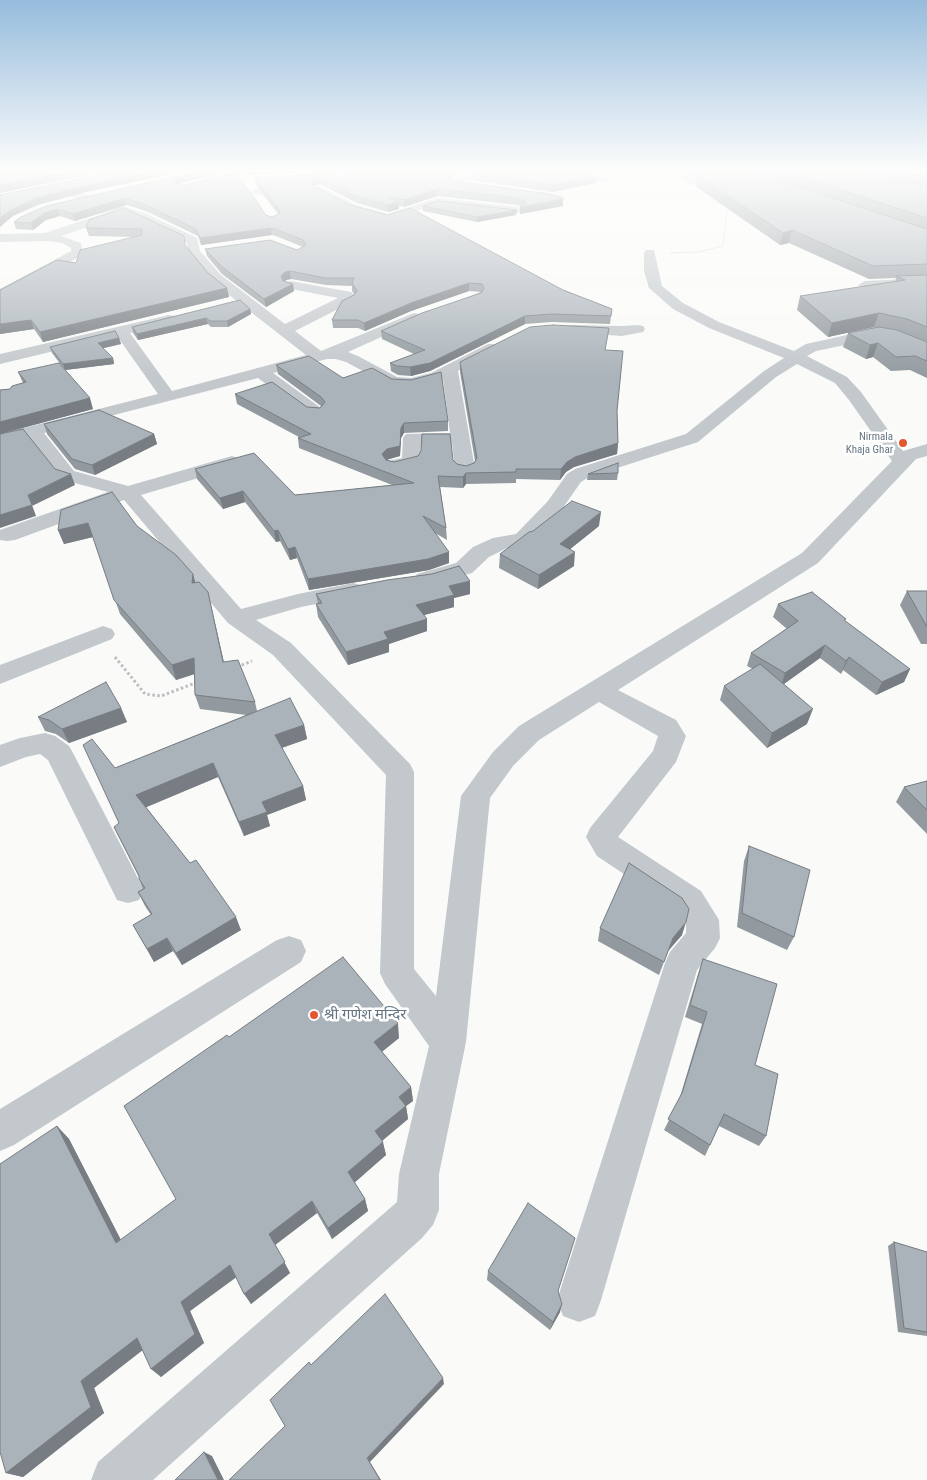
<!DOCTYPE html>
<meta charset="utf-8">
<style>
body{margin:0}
canvas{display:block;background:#fafaf8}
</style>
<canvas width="927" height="1480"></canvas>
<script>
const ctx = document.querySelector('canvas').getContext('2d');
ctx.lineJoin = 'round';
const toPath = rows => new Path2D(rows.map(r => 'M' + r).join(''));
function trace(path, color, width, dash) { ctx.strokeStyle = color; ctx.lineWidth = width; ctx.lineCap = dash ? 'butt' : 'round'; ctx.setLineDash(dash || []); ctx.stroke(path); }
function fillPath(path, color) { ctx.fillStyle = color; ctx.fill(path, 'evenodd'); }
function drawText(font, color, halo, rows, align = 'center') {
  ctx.font = font + ' "Roboto Condensed","Noto Sans Devanagari",sans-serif'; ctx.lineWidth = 5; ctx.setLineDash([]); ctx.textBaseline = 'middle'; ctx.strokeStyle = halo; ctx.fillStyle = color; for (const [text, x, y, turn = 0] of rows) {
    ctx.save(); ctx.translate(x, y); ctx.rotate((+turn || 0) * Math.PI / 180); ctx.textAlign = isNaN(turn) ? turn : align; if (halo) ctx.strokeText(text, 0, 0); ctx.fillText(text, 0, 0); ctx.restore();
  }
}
trace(toPath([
 [671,253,698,252,723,246,727,208,724,205]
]), '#bbbfc2', 1, [1, 1]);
trace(toPath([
 [115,657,145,694,161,696,198,682],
 [237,667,252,661]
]), '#bbbfc2', 3, [2.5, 2.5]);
fillPath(toPath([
 [234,172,250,172,249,174,199,187,194,184,195,182,234,172],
 [449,172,462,172,469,175,470,177,469,179,464,181,561,195,566,198,561,201,452,186,447,183,457,177,449,172],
 [571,172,586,172,608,178,609,180,604,183,572,174,571,172],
 [673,172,684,172,698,182,693,185,689,184,673,172],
 [50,183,147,214,197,238,200,251,221,275,285,324,338,298,286,288,284,285,286,282,291,281,351,292,356,298,354,301,295,331,321,351,414,313,419,314,421,317,419,320,348,352,358,356,397,377,411,378,431,373,488,344,498,344,501,347,498,350,458,371,475,469,472,473,465,475,458,473,455,469,452,443,421,443,420,461,418,465,395,471,388,469,385,465,388,461,402,458,403,438,406,434,450,433,443,379,412,388,393,387,346,362,336,359,327,359,273,373,321,408,324,412,321,416,315,417,309,416,258,378,44,433,74,471,128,486,225,458,232,456,239,458,242,462,239,466,141,495,241,609,298,594,353,583,361,585,364,590,361,595,301,607,256,620,291,643,410,764,414,772,414,969,436,996,461,796,493,752,519,726,802,553,892,461,849,400,835,383,797,364,776,377,698,442,589,477,581,482,562,509,531,544,507,548,489,557,472,573,425,586,417,584,414,579,417,574,456,563,473,547,493,538,516,534,548,501,567,474,575,469,686,434,764,371,784,358,709,328,673,309,649,288,644,271,644,253,646,250,654,250,662,286,683,303,719,322,794,351,806,344,874,329,902,335,927,345,927,356,893,342,874,339,816,351,807,356,847,377,861,392,903,451,927,444,927,456,916,459,818,563,618,690,676,720,686,736,676,762,618,837,701,891,719,920,720,938,715,948,697,970,601,1300,595,1316,579,1322,563,1316,557,1300,665,963,670,952,686,933,686,922,679,911,597,856,586,837,590,828,653,751,658,736,599,702,539,740,513,766,490,798,466,1042,439,1174,439,1210,433,1225,422,1238,153,1480,91,1480,98,1462,397,1202,399,1174,429,1046,385,984,380,973,386,775,273,655,228,623,124,500,15,540,7,541,0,540,0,530,108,492,60,479,28,437,0,444,0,434,158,394,117,336,0,364,0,354,169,315,174,316,176,319,174,322,130,333,172,391,306,355,211,281,188,252,187,243,126,214,61,236,81,243,83,253,81,256,0,299,0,289,71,251,71,248,62,243,47,241,0,242,0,234,45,233,114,210,46,188,45,186,50,183],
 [319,186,356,205,388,214,437,198,518,207,524,210,518,213,438,204,388,220,348,209,315,191,314,189,315,187,319,186],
 [299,187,303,188,304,190,303,192,255,195,250,192,255,189,299,187],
 [927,278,927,286,865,289,858,285,865,281,927,278],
 [572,325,622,326,638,325,643,326,645,329,643,332,622,336,567,332,565,329,567,326,572,325],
 [103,626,112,629,115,634,112,639,0,684,0,665,103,626],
 [45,733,55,736,69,746,73,753,144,890,139,900,128,903,117,900,48,760,40,754,26,757,0,767,0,745,20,738,45,733],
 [289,936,301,940,306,951,301,962,14,1145,0,1151,0,1109,277,940,289,936]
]), '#c3c8cc');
fillPath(toPath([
 [339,172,453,172,453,177,450,180,452,181,563,199,563,206,520,214,521,207,518,205,437,196,404,207,399,206,399,209,388,212,357,203,320,184,315,185,314,186,347,204,612,309,610,324,552,322,525,324,430,371,411,376,398,375,391,371,390,363,414,354,382,339,381,331,481,292,469,291,411,311,365,331,358,328,333,328,332,320,354,294,352,291,352,286,326,285,291,279,286,280,285,282,294,291,266,307,222,274,207,256,205,249,297,250,303,247,276,236,272,235,201,245,198,236,148,212,127,205,75,221,60,216,46,220,33,230,16,229,14,222,21,217,178,184,181,186,272,217,278,214,256,185,255,178,333,173,354,181,357,180],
 [466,172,580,172,596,183,552,192,470,180,470,174],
 [687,172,927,172,927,378,910,370,891,371,873,357,866,359,843,347,848,333,876,327,874,327,828,337,797,310,800,296,895,282,896,278,869,279,789,243,780,245,695,186,696,179],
 [423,206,517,210,516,215,477,222,423,211],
 [124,208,185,246,208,273,227,288,229,297,43,342,34,329,0,334,76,263,136,237,89,236,86,228],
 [250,309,251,314,228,327,211,327,208,324,138,340,133,333,132,327],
 [119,338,121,344,103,348,113,358,114,364,65,370,52,353,50,347],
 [606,350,617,411,618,443,617,454,574,467,566,472,560,480,516,479,516,483,466,484,463,488,440,487,446,528,447,540,435,533,449,563,429,570,309,590,297,558,290,560,280,541,276,542,245,502,223,509,197,479,195,469,295,495,392,485,299,448,298,438,299,437,237,404,235,394,307,407,320,408,321,406,278,374,276,365,343,378,448,421,448,431,404,433,401,438,400,456,387,460,394,462,453,460,457,464,466,466,474,463,475,461,460,372,460,362],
 [18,372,93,409,0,434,0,390,10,389,23,383],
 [44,424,154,434,157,444,95,475,75,469,47,434],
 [618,473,617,480,587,480,588,474],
 [137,526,193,574,195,583,208,592,224,662,255,702,257,711,304,725,307,739,282,748,303,786,306,800,267,815,270,826,244,836,218,777,146,807,241,930,182,965,173,951,154,962,133,925,151,915,145,906,138,892,143,889,139,879,139,877,114,827,119,824,115,768,246,715,200,709,195,695,194,674,176,680,120,614,93,537,64,544,58,530],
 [599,526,570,549,574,566,538,589,499,568,500,554],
 [470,581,470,594,454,598,454,607,424,615,427,631,389,644,389,652,348,665,318,617,316,604,318,604,316,594],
 [907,591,927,591,927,644,921,644,900,605],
 [778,604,846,622,910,669,904,682,876,695,843,670,841,674,820,658,784,684,807,724,767,748,720,700,724,686,753,669,747,666,751,653,787,629,773,617],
 [121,708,127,722,69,743,56,734,45,731,38,717],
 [927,781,927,834,896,802,904,787],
 [749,846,794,937,787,950,737,927,744,861],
 [600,928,682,935,668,951,659,975,598,941],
 [703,959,755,1065,766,1136,759,1146,719,1126,710,1145,705,1156,664,1130,679,1100,702,1024,685,1017,699,971],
 [229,1037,399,1038,382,1052,411,1087,413,1101,406,1106,408,1119,382,1141,386,1155,354,1182,365,1199,368,1211,332,1239,317,1213,275,1245,290,1273,251,1304,236,1277,190,1311,204,1343,161,1377,142,1350,94,1388,104,1413,23,1477,6,1473,57,1126,69,1139,121,1240,176,1199],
 [894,1242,927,1252,927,1336,898,1332,888,1246],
 [488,1271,558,1291,560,1312,550,1330,487,1280]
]), '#929a9f');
fillPath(toPath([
 [68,172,101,172,0,193,0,185],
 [150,172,181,172,86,192,38,205,13,216,0,227,0,218,11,210,36,198,84,186],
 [200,172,225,172,178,184,174,182,176,178],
 [248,172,310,172,249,175],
 [452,172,453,172,453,177,445,184,445,177],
 [597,176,596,183,552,192,553,185],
 [319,178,320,184,315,185,312,190,312,183,314,179],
 [437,189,437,196,404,207,404,200],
 [125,198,127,205,75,221,73,214],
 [563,199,563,206,520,214,520,207],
 [398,202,399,209,388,212,388,205],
 [58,209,60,216,46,220,33,230,31,223,44,213],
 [517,210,516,215,477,222,477,217],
 [271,228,272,235,201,245,200,238],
 [792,230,789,243,780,245,783,233],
 [290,271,291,279,286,280,282,284,281,276,285,272],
 [469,283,469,291,411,311,365,331,364,323,411,303],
 [293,284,294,291,266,307,264,299],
 [227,288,229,297,43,342,40,332],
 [250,309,251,314,228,327,227,321],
 [879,313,874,327,828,337,832,323],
 [525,316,525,324,430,371,411,376,410,367],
 [206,318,208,324,138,340,137,334],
 [31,320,34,329,0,334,0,324],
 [119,338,121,344,100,349,98,343],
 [878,343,873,357,866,359,870,345],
 [113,358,114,364,65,370,63,364],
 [90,398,93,409,0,434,0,422],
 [404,423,404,433,401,438,400,456,388,459,383,465,382,454],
 [154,434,157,444,95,475,92,465],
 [618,443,617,454,574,467,566,472,560,480,561,469,567,462,575,457],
 [466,473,466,484,463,488,463,477],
 [71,474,75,485,32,506,28,495],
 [243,491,245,502,223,509,220,498],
 [32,505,36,516,0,528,0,515],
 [601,512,599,526,559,558,560,544],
 [88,523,93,537,64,544,58,530],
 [278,530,280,541,276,542,274,531],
 [295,547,297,558,290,560,288,549],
 [449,552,449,563,429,570,309,590,308,579],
 [575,552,574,566,538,589,539,575],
 [193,574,197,589,192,583],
 [470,581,470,594,454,598,454,607,417,617,416,605,449,586],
 [208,592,211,606,227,677,223,662],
 [427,619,427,631,389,644,389,652,348,665,346,652,384,632],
 [825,645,820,658,781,686,785,673],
 [849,657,843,670,841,674,846,661],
 [194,658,198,673,176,680,172,665],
 [910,669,904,682,876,695,882,682],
 [121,708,127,722,69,743,62,729],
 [813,709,807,724,767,748,772,733],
 [304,725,307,739,278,749,275,735],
 [213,763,218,777,142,809,136,795],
 [303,786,306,800,267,815,270,826,244,836,239,822,262,802],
 [236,917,241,930,182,965,176,953],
 [686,922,682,935,668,951,659,975,673,938],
 [167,938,173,951,154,962,147,949],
 [398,1023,399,1038,376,1056,374,1042],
 [411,1087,413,1101,406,1106,408,1119,377,1145,375,1131,399,1097],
 [57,1126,69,1139,128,1254,116,1243],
 [383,1142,386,1155,352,1185,348,1172],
 [365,1199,368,1211,332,1239,328,1228],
 [312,1201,317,1213,275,1245,290,1273,251,1304,244,1294,269,1234],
 [230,1265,238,1276,190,1311,204,1343,161,1377,151,1369,181,1302],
 [562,1304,560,1312,550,1330,553,1322],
 [137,1338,148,1346,94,1388,104,1413,23,1477,6,1473,81,1381],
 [443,1378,444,1384,370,1462,381,1480,380,1480,367,1458],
 [204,1452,212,1456,224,1480,218,1480]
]), '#777d82');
const building = toPath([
 [0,172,68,172,0,185,0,172],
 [108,172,150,172,84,186,36,198,11,210,0,218,0,195,107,173,108,172],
 [195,172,200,172,176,178,174,182,181,186,234,173,248,189,266,215,272,217,279,214,280,211,255,178,333,173,354,181,361,177,360,175,353,172,452,172,445,177,452,181,549,194,563,199,520,207,526,202,518,198,437,189,404,200,389,197,398,202,388,205,356,196,319,178,314,179,312,183,313,186,347,204,387,215,410,208,563,290,612,309,611,316,552,314,525,316,430,363,410,367,397,366,390,363,425,350,381,331,422,313,481,293,484,289,482,284,469,283,411,303,364,323,358,320,332,320,342,301,354,295,357,291,352,283,354,278,325,278,290,271,285,272,281,276,283,281,293,284,264,299,221,266,205,249,270,240,297,250,306,245,303,240,275,229,271,228,200,238,196,229,146,205,125,198,73,214,58,209,44,213,31,223,14,222,21,217,46,206,195,172],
 [471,172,580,172,597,176,553,185,470,174,471,172],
 [701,172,753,172,927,229,927,264,873,266,792,230,783,233,697,175,701,172],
 [785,172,863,172,880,179,927,185,927,218,785,172],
 [896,172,927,172,927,176,896,172],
 [438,201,517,210,477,217,423,206,438,201],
 [124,208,184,236,185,245,208,273,227,288,40,332,31,320,0,324,0,290,57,260,76,263,80,250,142,235,142,229,86,228,89,220,124,208],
 [927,275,927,327,907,319,879,313,832,323,800,296,905,280,896,276,927,275],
 [240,300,250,309,227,321,210,321,206,318,137,334,132,327,240,300],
 [553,325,609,328,605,350,623,351,617,411,618,443,575,457,567,462,561,469,516,469,516,472,466,473,463,477,438,476,446,528,423,516,449,552,428,559,308,579,295,547,288,549,278,530,274,531,243,491,220,498,195,469,254,453,295,495,414,483,298,438,311,434,235,394,272,382,307,407,320,408,325,402,321,397,276,365,309,356,343,378,372,368,392,379,411,380,441,372,448,421,404,423,401,428,400,446,387,449,382,454,386,460,394,462,418,456,421,451,422,434,450,434,453,460,457,464,466,466,474,463,477,458,460,362,530,327,553,325],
 [879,327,897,330,927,342,927,361,915,356,896,357,878,343,870,345,848,333,879,327],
 [115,331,119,338,98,343,113,358,63,364,50,347,115,331],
 [59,363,90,398,0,422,0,390,10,389,12,386,26,382,18,372,59,363],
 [99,410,154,434,92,465,72,459,44,424,99,410],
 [23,429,55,469,71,474,28,495,32,505,0,515,0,434,23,429],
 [618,463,618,473,588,474,618,463],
 [112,492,137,526,176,555,193,574,192,583,199,582,208,592,223,662,238,660,255,702,195,695,194,658,172,665,114,600,88,523,58,530,61,510,112,492],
 [572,501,601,512,560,544,575,552,539,575,500,554,529,532,533,531,572,501],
 [459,566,470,581,449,586,454,595,416,605,427,619,384,632,388,639,346,652,316,604,322,603,316,594,387,580,432,574,459,566],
 [907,591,927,591,927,627,907,591],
 [812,592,846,619,844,620,910,669,882,682,849,657,846,661,825,645,785,673,751,653,798,621,778,604,812,592],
 [760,664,813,709,772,733,724,686,760,664],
 [106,682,121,708,62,729,49,720,38,717,106,682],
 [290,698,304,725,275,735,303,786,262,802,267,812,239,822,213,763,136,795,190,863,196,860,236,917,176,953,167,938,147,949,133,925,152,914,138,892,145,888,139,879,139,876,114,827,119,823,83,745,92,739,115,768,290,698],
 [927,781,927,810,904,787,927,781],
 [749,846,810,870,794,937,742,913,749,846],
 [629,863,682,898,689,909,686,922,673,938,664,962,600,928,629,863],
 [343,957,398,1023,374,1042,411,1087,399,1097,406,1106,375,1131,383,1142,348,1172,365,1199,328,1228,312,1201,269,1234,285,1262,244,1294,230,1265,181,1302,195,1334,151,1369,137,1338,81,1381,91,1407,6,1473,0,1452,0,1164,57,1126,116,1243,176,1199,124,1106,227,1035,229,1037,343,957],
 [703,959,777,984,755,1065,778,1074,766,1136,724,1114,710,1145,668,1119,682,1093,707,1012,690,1005,703,959],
 [528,1203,575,1238,558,1291,562,1304,553,1322,488,1271,528,1203],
 [894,1242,927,1252,927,1332,904,1328,894,1242],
 [385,1294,443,1378,367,1458,380,1480,229,1480,285,1426,270,1400,309,1362,311,1365,385,1294],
 [204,1452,218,1480,175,1480,204,1452]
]);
fillPath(building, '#aab3b9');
trace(building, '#777d82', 1);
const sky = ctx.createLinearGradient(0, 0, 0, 379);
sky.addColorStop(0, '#96bcdc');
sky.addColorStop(0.45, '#fdfdfc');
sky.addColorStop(1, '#fdfdfc00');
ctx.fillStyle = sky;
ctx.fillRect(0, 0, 927, 379);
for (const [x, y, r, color] of [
 [903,443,5,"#e4572e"],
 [314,1015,5,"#e4572e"]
]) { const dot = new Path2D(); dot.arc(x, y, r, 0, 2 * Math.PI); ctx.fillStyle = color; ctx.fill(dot); trace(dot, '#fff', 2); }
drawText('11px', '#657683', '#fff', [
 ["Nirmala",893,437],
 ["Khaja Ghar",893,450]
], 'right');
drawText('15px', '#657683', '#fff', [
 ["श्री गणेश मन्दिर",324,1015]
], 'left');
</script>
